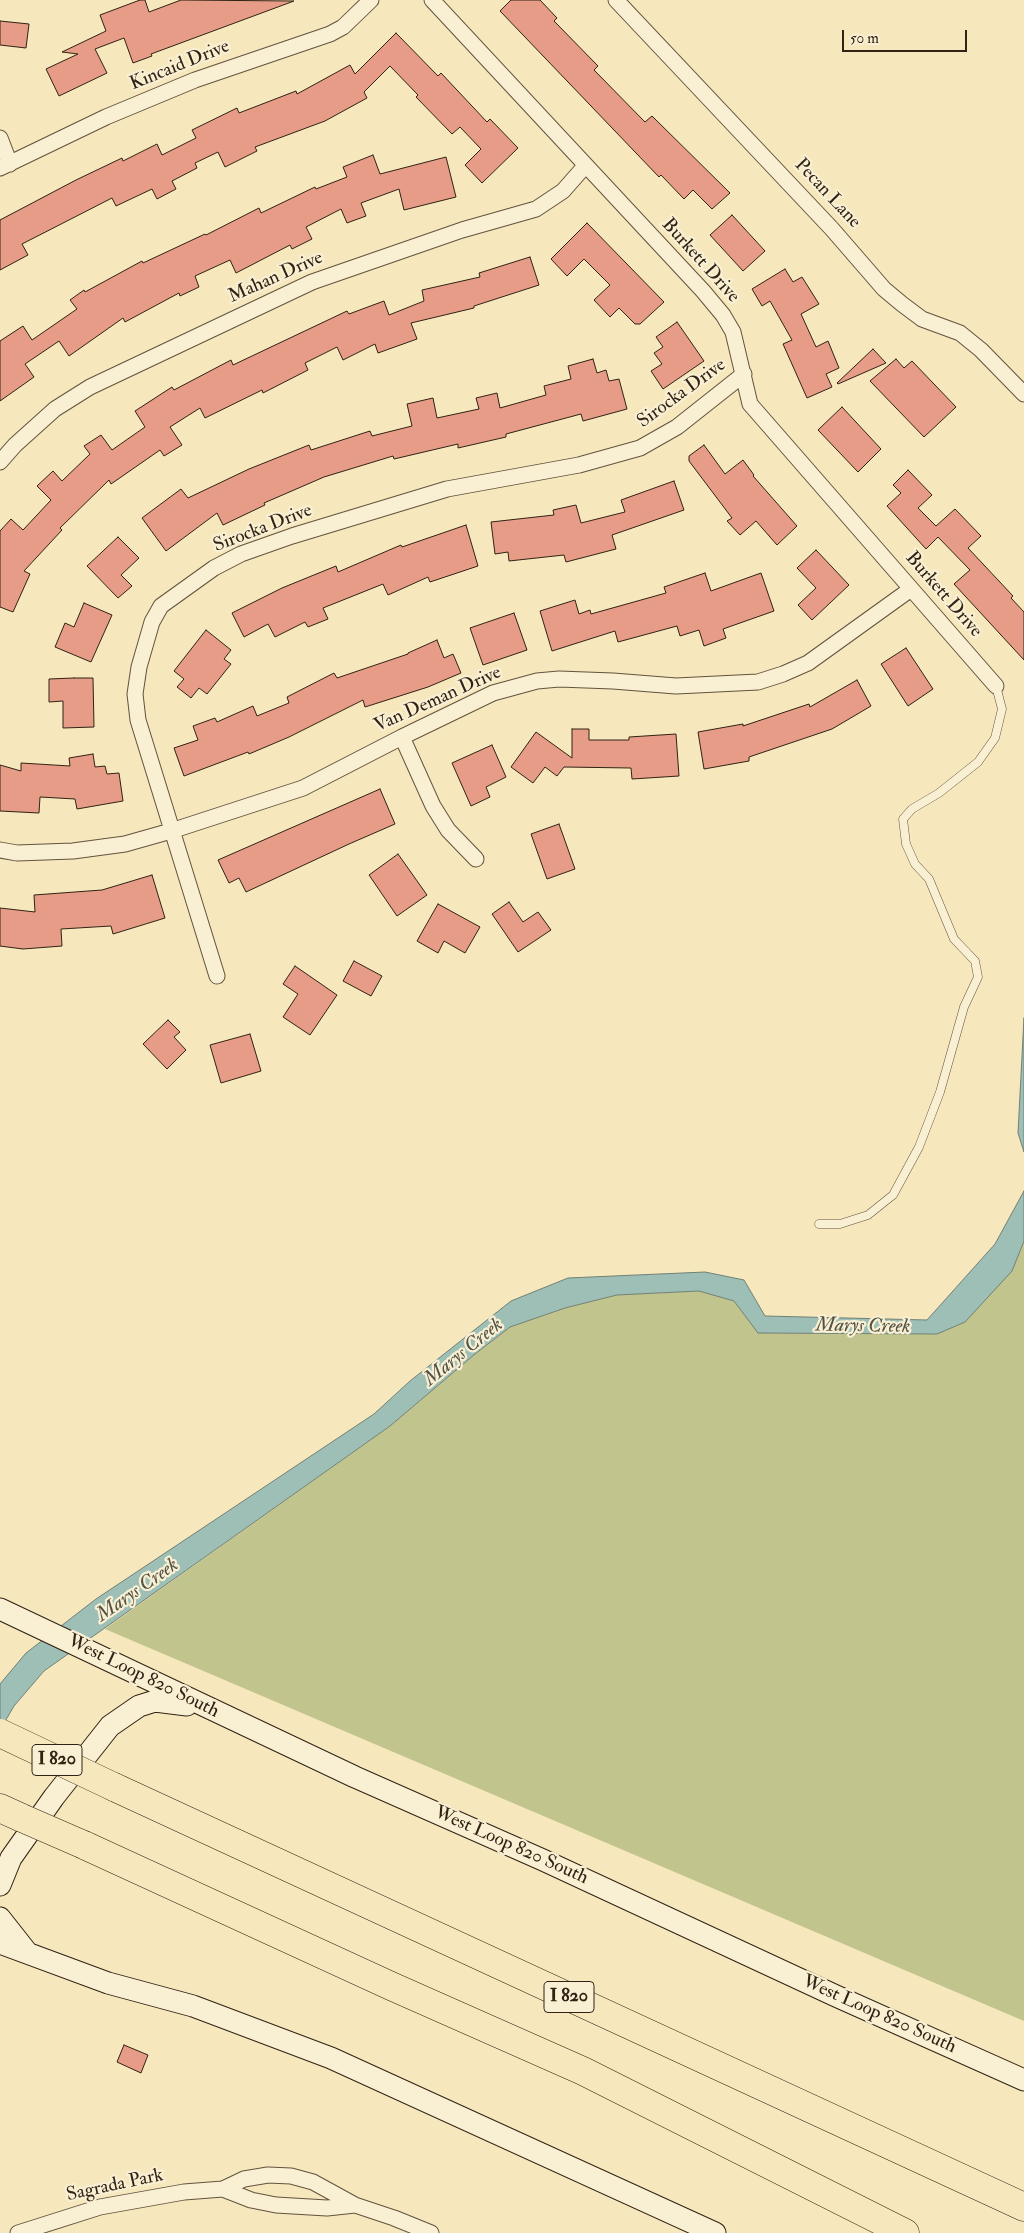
<!DOCTYPE html>
<style>
body{margin:0}
#map{position:relative;width:1024px;height:2233px;overflow:hidden;background:#f6e7bc;font-family:"IM FELL Double Pica",serif}
canvas{display:block}
.scale{position:absolute;left:842px;top:30px;width:125px;height:22px;box-sizing:border-box;border:2px solid #302214;border-top:0;padding-left:6px;font-size:15px;line-height:18px;white-space:nowrap;color:#302214;-webkit-text-stroke:4px #f9efd3;paint-order:stroke}
</style>
<div id="map">
<canvas width="1024" height="2233"></canvas>
<div class="scale">50 m</div>
</div>
<script>
const ctx = document.querySelector('canvas').getContext('2d');
ctx.lineJoin = 'round';
function fillPath(path, color) { ctx.fillStyle = color; ctx.fill(path, 'evenodd'); }
const toPath = rows => new Path2D(rows.map(r => 'M' + r).join(''));
function trace(path, color, width, dash) { ctx.strokeStyle = color; ctx.lineWidth = width; ctx.lineCap = dash ? 'butt' : 'round'; ctx.setLineDash(dash || []); ctx.stroke(path); }
function drawText(font, color, halo, rows, align = 'center') {
  ctx.font = font + ' "IM FELL Double Pica",serif'; ctx.lineWidth = 4.5; ctx.setLineDash([]); ctx.textBaseline = 'middle'; ctx.strokeStyle = halo; ctx.fillStyle = color; for (const [text, x, y, turn = 0] of rows) {
    ctx.save(); ctx.translate(x, y); ctx.rotate((+turn || 0) * Math.PI / 180); ctx.textAlign = isNaN(turn) ? turn : align; if (halo) ctx.strokeText(text, 0, 0); ctx.fillText(text, 0, 0); ctx.restore();
  }
}
fillPath(toPath([
 [1024,1241,1024,2021,105,1629,390,1426,475,1354,510,1327,565,1308,617,1295,699,1291,734,1301,759,1333,937,1334,1012,1271]
]), '#c1c48d');
const water = toPath([
 [1024,1018,1024,1152,1018,1133,1024,1018],
 [1024,1191,1024,1241,1012,1271,965,1322,937,1334,758,1333,734,1301,699,1291,617,1295,565,1308,510,1327,475,1354,390,1426,44,1671,14,1706,0,1730,0,1684,26,1653,96,1599,374,1414,410,1381,511,1301,568,1278,705,1272,744,1280,765,1316,927,1320,995,1244,1024,1191]
]);
fillPath(water, '#9dbfb6');
trace(water, '#718075', 1);
const building = toPath([
 [140,0,145,0,149,12,181,0,294,1,151,54,152,56,133,63,124,38,95,49,107,73,59,96,46,69,78,54,62,52,106,31,100,15,140,0],
 [511,0,540,0,557,18,554,21,598,66,594,70,645,122,652,116,730,193,712,209,693,190,684,199,661,175,659,177,500,11,511,0],
 [0,21,29,24,26,48,0,45,0,21],
 [396,33,438,76,441,73,487,122,490,119,518,148,482,183,465,165,481,149,460,127,452,134,416,97,418,95,390,66,364,92,367,98,325,121,255,147,257,151,225,167,218,152,195,163,197,168,172,181,176,189,157,199,152,189,116,206,112,198,22,244,28,255,0,270,0,220,76,180,122,158,123,161,157,144,162,155,196,138,192,130,237,108,239,113,296,91,297,94,350,65,355,74,396,33],
 [373,155,380,174,446,157,456,197,404,210,399,189,361,203,366,216,347,223,341,209,306,227,312,239,292,249,290,245,236,273,230,260,195,276,199,287,180,296,179,293,125,322,123,318,69,356,59,341,25,364,34,377,0,401,0,341,23,326,32,340,77,309,70,300,84,290,85,292,142,261,143,263,205,234,206,235,259,208,261,213,315,187,316,189,347,177,343,167,373,155],
 [732,215,765,251,743,271,710,235,732,215],
 [587,223,664,302,640,324,635,324,619,308,610,317,594,300,610,285,584,259,567,276,551,259,587,223],
 [530,257,539,285,474,306,474,308,411,323,417,339,378,353,375,344,343,360,337,347,305,363,308,370,263,393,262,390,205,418,200,408,170,427,182,445,164,456,160,450,111,484,109,480,60,528,62,530,24,571,30,574,13,612,0,607,0,531,11,519,23,530,51,500,37,486,53,471,62,481,90,454,84,446,101,435,112,450,145,427,135,411,172,387,174,390,231,360,233,365,347,311,349,314,384,301,389,315,424,301,422,290,480,277,479,273,530,257],
 [785,269,793,282,802,277,819,304,801,314,816,347,828,341,839,368,826,374,832,387,807,398,783,344,792,340,770,301,762,306,752,289,785,269],
 [677,322,704,361,663,389,651,371,662,364,654,353,663,347,656,337,677,322],
 [873,349,886,363,838,384,837,383,873,349],
 [593,359,597,373,606,370,609,381,619,379,627,409,583,421,581,414,506,434,506,437,458,448,458,444,394,459,393,456,324,477,264,503,265,505,223,525,217,513,166,551,142,518,181,489,188,498,249,469,309,445,311,450,370,431,372,436,412,426,407,404,433,398,437,418,479,409,476,398,497,393,500,408,546,395,544,386,571,379,568,366,593,359],
 [896,359,904,368,912,361,956,407,924,437,870,381,896,359],
 [842,407,881,449,858,472,818,430,842,407],
 [704,445,725,474,743,460,754,475,753,476,797,526,777,545,756,521,740,535,727,521,732,518,689,461,689,456,704,445],
 [908,470,932,495,918,508,936,526,955,509,981,536,968,548,1013,596,1011,598,1024,612,1024,660,954,584,970,570,938,537,926,549,887,506,901,493,893,485,908,470],
 [674,481,684,510,612,535,616,549,566,562,564,555,509,561,508,552,495,554,491,522,554,515,553,510,576,505,581,523,625,512,621,500,674,481],
 [466,525,478,566,430,582,428,577,388,595,383,584,323,608,328,619,308,627,305,622,275,637,268,624,244,637,232,613,282,588,336,566,338,572,401,545,402,547,466,525],
 [118,537,139,558,121,575,132,586,118,598,87,566,118,537],
 [816,550,849,585,812,620,798,605,816,588,797,568,816,550],
 [705,573,711,591,761,573,774,611,723,629,726,638,704,646,699,630,680,636,677,626,618,642,615,631,552,651,540,611,575,600,579,614,590,610,591,614,666,593,664,587,705,573],
 [84,603,112,615,91,662,55,647,65,623,74,627,84,603],
 [514,613,527,650,483,665,470,628,514,613],
 [206,630,231,650,224,659,231,664,207,694,199,688,191,698,177,687,184,679,174,671,206,630],
 [437,640,444,658,453,654,461,673,428,687,365,707,363,700,289,737,249,754,248,752,184,776,174,748,198,740,193,726,215,718,217,722,253,706,257,716,289,703,287,697,334,673,337,678,408,654,408,653,437,640],
 [906,648,933,689,908,706,881,664,906,648],
 [74,678,93,678,94,727,63,728,63,701,49,702,49,679,74,678],
 [857,680,871,706,832,729,749,757,749,761,704,769,698,732,743,724,743,726,809,704,810,707,857,680],
 [572,729,589,729,589,740,629,740,629,737,676,734,679,776,632,779,631,768,564,767,557,776,545,767,533,783,511,767,536,732,572,758,572,729],
 [492,745,506,777,486,787,490,797,471,806,452,763,492,745],
 [93,754,95,767,105,766,107,774,119,773,123,801,77,809,75,799,40,797,39,813,0,811,0,765,21,771,21,763,70,766,69,758,93,754],
 [380,789,395,824,349,844,246,892,239,878,229,883,218,860,380,789],
 [559,824,575,869,547,879,531,834,559,824],
 [398,854,427,895,397,916,369,875,398,854],
 [152,875,165,918,113,934,111,926,61,929,62,946,23,949,0,946,0,908,35,912,34,895,102,890,152,875],
 [509,902,523,922,538,912,551,930,518,952,492,914,509,902],
 [438,904,480,927,465,953,444,941,438,953,417,941,438,904],
 [354,961,382,976,371,996,343,981,354,961],
 [295,966,337,995,310,1035,283,1017,298,994,283,984,295,966],
 [168,1020,180,1032,174,1037,186,1050,167,1069,143,1044,168,1020],
 [250,1034,261,1071,221,1083,210,1045,250,1034],
 [124,2045,148,2055,141,2073,117,2062,124,2045]
]);
fillPath(building, '#e69c86');
trace(building, '#302214', 1);
const lane = toPath([
 [819,1224,840,1224,868,1215,893,1195,919,1147,940,1092,964,1007,978,977,975,961,954,939,929,879,915,864,906,844,903,819,912,809,939,793,978,762,995,738,1002,709,996,686]
]);
const street = toPath([
 [432,0,703,291,723,315,733,332,750,404,996,686],
 [616,0,832,229,884,289,902,304,922,319,960,333,981,350,1024,394],
 [0,138,10,164],
 [0,168,106,117,195,80,330,34,343,27,371,0],
 [0,462,15,445,55,409,90,387,312,282,462,230,536,209,563,191,585,166],
 [402,737,433,806,448,830,476,859],
 [0,850,17,853,73,851,125,844,171,831,303,788,402,737,493,693,537,681,559,679,613,681,676,686,758,682,783,674,808,663,911,589],
 [217,976,138,720,135,694,139,667,152,622,161,606,214,568,241,554,292,536,447,489,579,465,640,448,677,427,744,374],
 [223,2189,251,2200,276,2205,327,2208,355,2205],
 [18,2233,100,2207,184,2192,223,2189,244,2179,268,2175,291,2176,313,2182,355,2205,394,2218,431,2233]
]);
const secondary = toPath([
 [0,1609,355,1777,543,1860,836,1996,1024,2080],
 [0,1885,11,1858,54,1797,110,1726,139,1706,155,1701,187,1705],
 [0,1918,26,1951],
 [0,1943,108,1983,193,2006,331,2058,715,2233]
]);
const highway = toPath([
 [114,1787,1024,2207],
 [0,1808,22,1818],
 [84,1845,391,1986,583,2071,905,2233]
]);
trace(lane, '#62533e', 9);
trace(street, '#62533e', 17);
trace(secondary, '#302214', 23);
trace(highway, '#302214', 29);
trace(lane, '#f9efd3', 8);
trace(street, '#f9efd3', 15);
trace(secondary, '#f9efd3', 21);
trace(highway, '#f6e7bc', 28);
const highwayBridge = toPath([
 [0,1733,114,1787],
 [22,1818,84,1845]
]);
trace(highwayBridge, '#302214', 29, []);
trace(highwayBridge, '#f6e7bc', 28);
for (const [x, y, w] of [
 [57,1760,50],
 [569,1997,50]
]) { const box = new Path2D(); box.roundRect(x - w / 2, y - 15.5, w, 31, 4); ctx.fillStyle = '#f9efd3'; ctx.fill(box); trace(box, '#302214', 1); }
drawText('bold 18px', '#302214', null, [
 ["I 820",57,1760],
 ["I 820",569,1997]
]);
drawText('19px', '#302214', '#f9efd3', [
 ["Kincaid Drive",180,66,-22],
 ["Pecan Lane",827,194,47],
 ["Burkett Drive",700,261,48],
 ["Mahan Drive",276,278,-24],
 ["Sirocka Drive",682,394,-36],
 ["Sirocka Drive",263,529,-21],
 ["Burkett Drive",943,595,49],
 ["Van Deman Drive",438,700,-24],
 ["West Loop 820 South",143,1677,26],
 ["West Loop 820 South",511,1846,24],
 ["West Loop 820 South",879,2015,24],
 ["Sagrada Park",115,2186,-12]
]);
drawText('italic 20px', '#515145', '#f9efd3', [
 ["Marys Creek",863,1327,1],
 ["Marys Creek",464,1353,-39],
 ["Marys Creek",138,1591,-35]
]);
</script>
